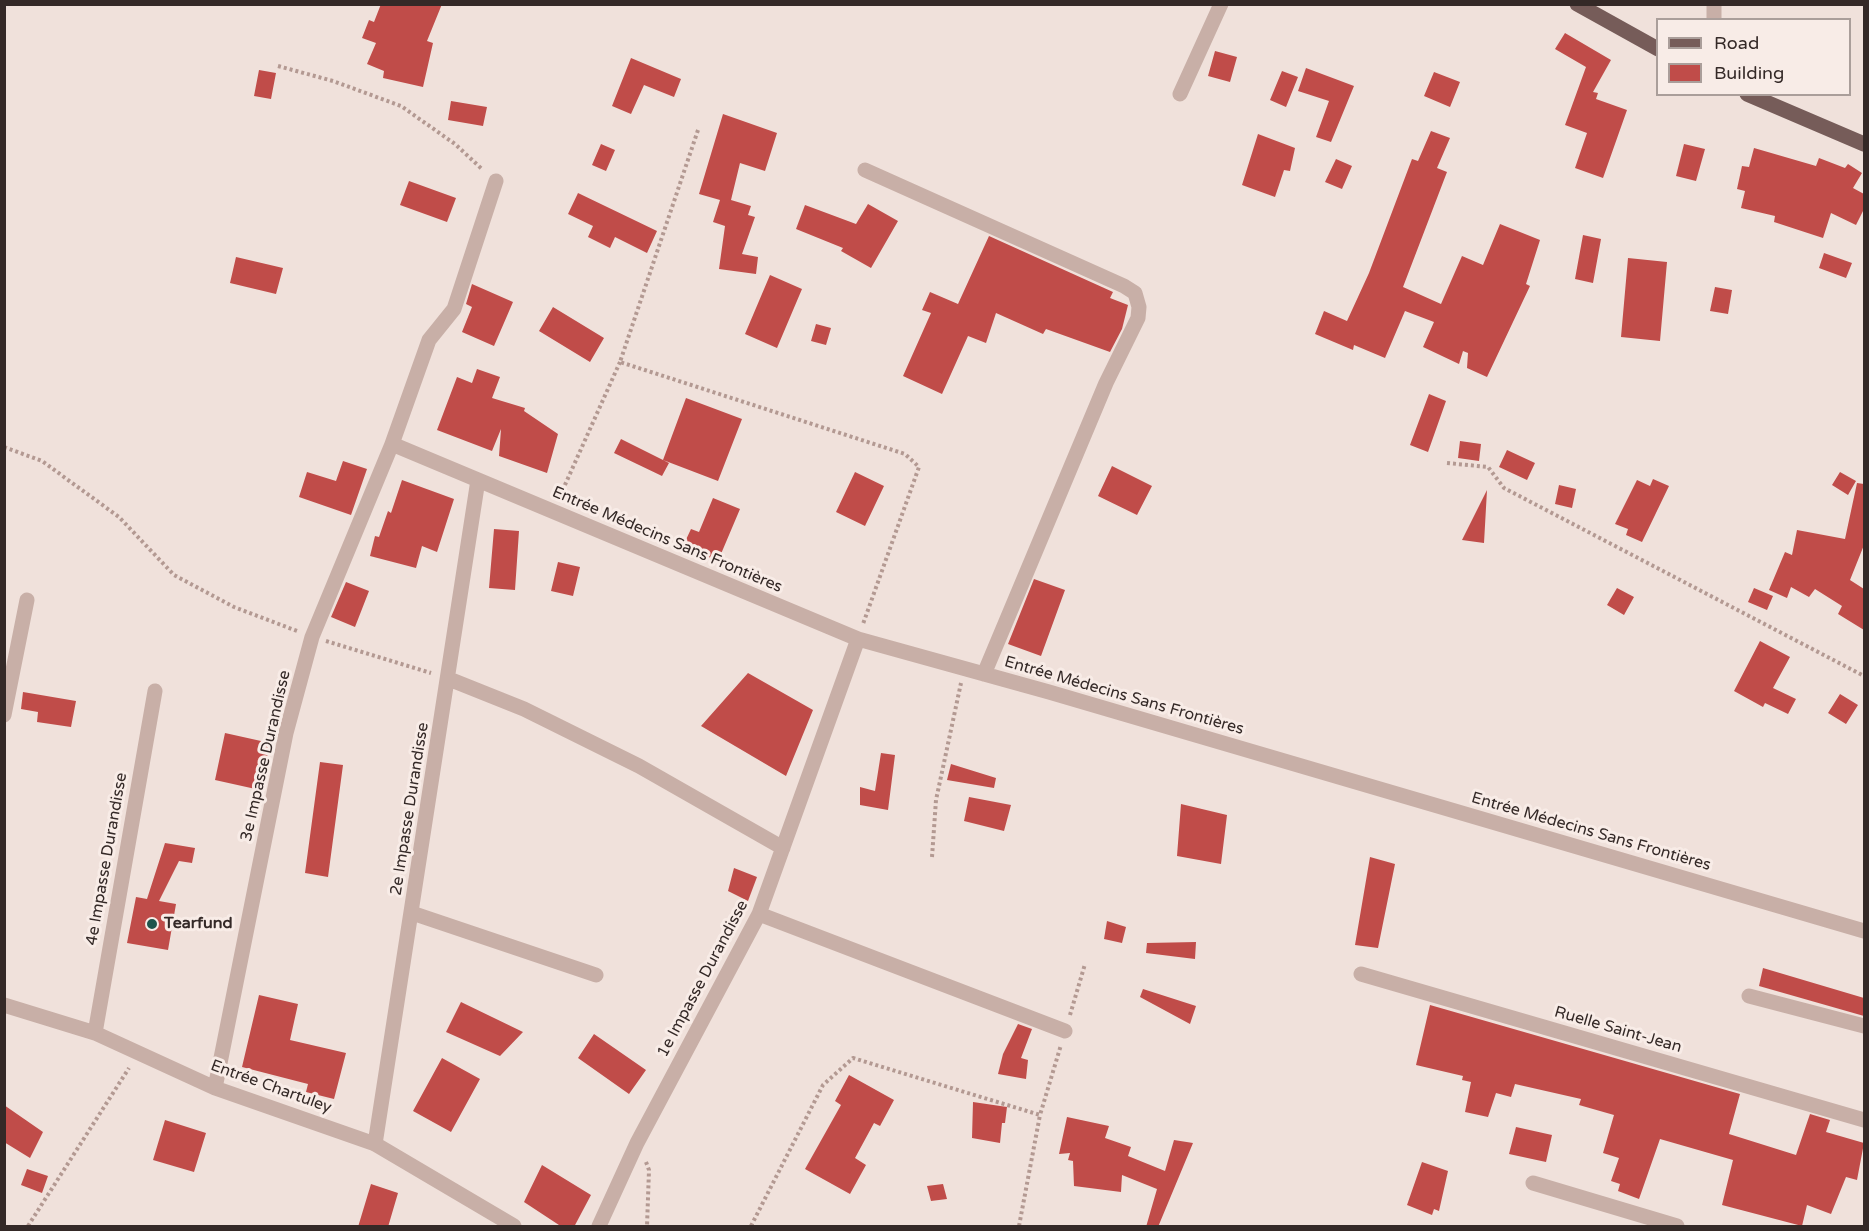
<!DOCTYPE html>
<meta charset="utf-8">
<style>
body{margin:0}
#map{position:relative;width:1869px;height:1231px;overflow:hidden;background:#f0e1db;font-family:"Varela Round",sans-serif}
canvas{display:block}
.frame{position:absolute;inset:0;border:6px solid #342927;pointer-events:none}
.legend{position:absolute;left:1656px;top:18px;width:195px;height:78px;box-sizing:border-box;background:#f8ece7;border:2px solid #aa9e9a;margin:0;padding:8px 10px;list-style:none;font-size:18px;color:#342927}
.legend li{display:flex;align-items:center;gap:12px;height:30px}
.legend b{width:30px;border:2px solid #aa9e9a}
</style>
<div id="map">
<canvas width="1869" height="1231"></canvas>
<div class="frame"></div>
<ul class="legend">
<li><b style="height:8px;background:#765c59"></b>Road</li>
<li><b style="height:16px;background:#c04c49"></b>Building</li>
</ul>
</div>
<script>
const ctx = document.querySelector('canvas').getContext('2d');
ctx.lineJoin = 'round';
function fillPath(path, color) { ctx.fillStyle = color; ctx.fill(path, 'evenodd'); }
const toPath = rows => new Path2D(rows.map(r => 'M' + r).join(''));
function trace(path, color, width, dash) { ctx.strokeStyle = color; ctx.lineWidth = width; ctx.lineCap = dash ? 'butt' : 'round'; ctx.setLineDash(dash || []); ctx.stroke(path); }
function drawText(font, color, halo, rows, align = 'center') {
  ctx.font = font + ' "Varela Round",sans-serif'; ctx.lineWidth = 6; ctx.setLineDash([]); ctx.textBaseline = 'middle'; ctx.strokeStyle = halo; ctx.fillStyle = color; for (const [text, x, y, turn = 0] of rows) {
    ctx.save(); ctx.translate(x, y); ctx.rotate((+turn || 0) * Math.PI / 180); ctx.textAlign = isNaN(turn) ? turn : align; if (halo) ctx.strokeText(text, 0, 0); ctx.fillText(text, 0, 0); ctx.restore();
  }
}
fillPath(toPath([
 [381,4,442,4,427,41,433,43,423,87,383,78,384,71,367,64,376,43,362,38,369,20,374,22],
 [1565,33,1611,60,1593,92,1598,93,1596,99,1627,110,1603,178,1575,168,1587,133,1565,125,1586,67,1555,49],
 [1215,51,1237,57,1230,82,1208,76],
 [631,58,681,79,674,97,644,85,631,114,612,106],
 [1306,68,1354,86,1331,142,1316,137,1329,101,1298,91],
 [259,70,276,73,271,99,254,96],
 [1282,71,1298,77,1286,107,1270,100],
 [1434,72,1460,82,1450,107,1424,96],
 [451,101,487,107,483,126,448,120],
 [723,114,777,133,765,171,740,163,731,200,751,206,748,215,755,217,742,254,758,257,756,274,719,269,725,226,713,222,720,200,699,194],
 [1431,131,1450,138,1437,168,1447,172,1403,287,1441,304,1462,256,1483,265,1500,224,1540,240,1526,284,1530,286,1487,377,1467,368,1468,353,1463,351,1459,364,1423,347,1434,322,1405,311,1385,358,1354,345,1353,350,1315,334,1324,311,1347,321,1369,273,1412,159,1418,161],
 [1258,134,1295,148,1290,171,1284,170,1275,197,1242,185],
 [601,144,615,150,606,171,592,165],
 [1684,144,1705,149,1696,181,1676,176],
 [1754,148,1816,166,1819,158,1845,168,1848,164,1862,173,1853,188,1864,194,1864,209,1856,225,1831,213,1823,238,1774,222,1775,216,1741,208,1745,191,1737,189,1742,166,1749,167],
 [1336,159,1352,166,1342,189,1325,182],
 [409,181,456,198,447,222,400,205],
 [578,193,657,231,647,253,615,237,610,248,588,237,593,226,568,214],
 [868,204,898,221,871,268,841,251,843,248,796,229,805,205,856,224],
 [1583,235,1601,239,1593,283,1575,279],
 [989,236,1113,292,1110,298,1128,305,1122,329,1110,352,1046,329,1043,334,996,313,986,343,968,336,942,394,903,376,931,313,922,310,930,292,958,304],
 [1824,253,1852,263,1846,278,1819,268],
 [236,257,283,268,276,294,230,283],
 [1628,258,1667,262,1660,341,1621,337],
 [770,275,802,289,777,348,745,334],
 [472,284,513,302,494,346,462,332,472,307,466,304],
 [1715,287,1732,290,1728,314,1710,311],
 [553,307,604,338,590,362,539,331],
 [816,324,831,328,826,345,811,341],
 [477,369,500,377,492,398,525,408,524,411,558,434,547,473,499,456,501,429,492,451,437,430,457,377,472,383],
 [1429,394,1446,401,1428,452,1410,445],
 [686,398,742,419,718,481,663,460],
 [621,439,669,463,662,476,614,453],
 [1460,441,1481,444,1479,461,1458,458],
 [1507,450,1535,463,1527,480,1499,467],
 [343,461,367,469,351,515,299,497,307,472,336,481],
 [1112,466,1152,486,1137,515,1098,496],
 [855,472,884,486,865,526,836,512],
 [1840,472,1856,481,1848,495,1832,485],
 [1653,479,1669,486,1642,542,1626,535,1628,529,1615,524,1637,480,1650,486],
 [402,480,454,499,437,552,422,546,416,568,370,556,375,536,379,537,388,511,391,513],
 [1857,483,1864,484,1864,545,1850,580,1864,589,1864,630,1838,614,1842,606,1815,589,1809,597,1791,587,1787,598,1769,590,1785,552,1792,555,1797,530,1845,539],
 [1559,485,1576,489,1572,508,1555,504],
 [1487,490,1484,543,1462,540],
 [713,498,740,509,718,561,683,546,691,529,699,532],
 [494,529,519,531,515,590,489,588],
 [558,562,580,567,573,596,551,591],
 [1034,579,1065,590,1041,656,1008,644],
 [346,582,369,591,355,627,331,617],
 [1617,588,1634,597,1624,615,1607,605],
 [1754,588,1773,596,1767,610,1748,602],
 [1760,641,1790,657,1773,688,1796,699,1788,714,1765,703,1763,707,1734,691],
 [748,673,813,710,786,776,701,726],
 [23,692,76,701,71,727,37,722,38,712,21,709],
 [1840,694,1858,705,1846,724,1828,713],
 [225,733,270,743,260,790,215,780],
 [881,753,895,755,888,810,860,805,860,787,875,791],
 [320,762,343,765,328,877,305,873],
 [951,764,996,778,994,788,947,780],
 [969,797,1011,805,1004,831,964,821],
 [1181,804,1227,815,1221,864,1177,856],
 [165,843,195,848,192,863,179,861,159,901,176,904,168,950,127,943,136,897,147,899],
 [1370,857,1395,864,1378,948,1355,945],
 [734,868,757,877,748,901,728,891],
 [1107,921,1126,927,1122,943,1104,939],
 [1196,942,1195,959,1146,953,1147,943],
 [1763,968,1864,998,1864,1016,1759,986],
 [1143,989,1196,1006,1190,1024,1140,997],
 [259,995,298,1004,290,1040,346,1053,334,1099,306,1092,308,1084,242,1067],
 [461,1002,523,1032,500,1056,446,1032],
 [1430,1005,1740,1094,1729,1134,1796,1155,1810,1114,1830,1120,1826,1132,1864,1143,1857,1180,1846,1177,1831,1214,1807,1205,1802,1226,1722,1205,1733,1160,1660,1139,1639,1199,1618,1191,1620,1184,1611,1181,1619,1158,1603,1153,1614,1115,1579,1105,1581,1099,1515,1084,1511,1097,1496,1093,1488,1117,1465,1112,1471,1082,1462,1080,1463,1076,1416,1065],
 [1018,1024,1032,1029,1021,1058,1028,1060,1026,1079,998,1074,1003,1054],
 [594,1034,646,1070,629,1094,578,1058],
 [442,1058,480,1079,451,1132,413,1111],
 [849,1075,894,1100,880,1126,874,1123,855,1158,866,1165,850,1194,805,1169,841,1105,835,1101],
 [973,1102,1007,1107,1005,1123,1002,1123,1000,1143,972,1138],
 [4,1105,43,1132,30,1158,4,1142],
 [1067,1117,1109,1126,1105,1138,1131,1147,1128,1156,1165,1171,1174,1140,1193,1143,1158,1227,1146,1227,1157,1189,1122,1175,1121,1192,1074,1186,1073,1161,1068,1160,1070,1153,1059,1154],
 [165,1120,206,1133,194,1172,153,1160],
 [1516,1127,1552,1135,1546,1162,1509,1154],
 [1422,1162,1448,1171,1439,1211,1434,1209,1432,1215,1407,1205],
 [542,1165,591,1195,574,1227,562,1227,524,1202],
 [27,1169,48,1176,42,1193,21,1185],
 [371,1184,398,1193,388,1227,358,1227],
 [943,1184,947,1199,931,1201,927,1186]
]), '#c04c49');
trace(toPath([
 [278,66,333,81,401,106,455,144,483,170],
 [698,130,620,362,905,454,919,467,863,624],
 [4,447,42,461,119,517,174,575,234,607,297,631],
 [1447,463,1488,467,1504,488,1864,676],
 [560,496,620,362],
 [326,641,431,673],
 [932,857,936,800,961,683],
 [1070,1015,1085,964],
 [646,1162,649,1170,647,1226],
 [28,1226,129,1068],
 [751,1226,823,1085,853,1058,1040,1115,1061,1045],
 [1019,1226,1040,1115]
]), '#b39992', 4, [3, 3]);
trace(toPath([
 [1714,4,1714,20],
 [1180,94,1221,4],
 [865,170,1124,286,1135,293,1139,307,1138,318,1106,383,984,674],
 [392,444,858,639,1049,692,1864,931],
 [449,679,524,709,639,766,783,848],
 [4,715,27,600],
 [412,913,596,975],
 [759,914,1065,1031],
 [1361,974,1864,1120],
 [1749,996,1864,1026],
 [4,1005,95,1033,215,1088,375,1144,514,1226],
 [95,1033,155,691],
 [215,1088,286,733,312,637,392,444,429,340,454,309,496,181],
 [375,1144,478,480],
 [1533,1183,1677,1226],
 [599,1226,637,1143,759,914,858,639]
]), '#c8afa7', 15);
trace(toPath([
 [1577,4,1658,49],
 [1747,94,1864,144]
]), '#765c59', 15);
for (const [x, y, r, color] of [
 [152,924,6,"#1f544c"]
]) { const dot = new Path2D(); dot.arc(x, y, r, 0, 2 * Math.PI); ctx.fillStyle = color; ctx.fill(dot); trace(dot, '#f8ece7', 2); }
drawText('16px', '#342927', '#f8ece7', [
 ["Entrée Médecins Sans Frontières",667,540,23],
 ["Entrée Médecins Sans Frontières",1124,696,16],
 ["3e Impasse Durandisse",266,756,-77],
 ["2e Impasse Durandisse",410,809,-81],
 ["Entrée Médecins Sans Frontières",1591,832,16],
 ["4e Impasse Durandisse",107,859,-80],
 ["1e Impasse Durandisse",703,979,-62],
 ["Ruelle Saint-Jean",1618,1030,16],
 ["Entrée Chartuley",271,1087,20]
]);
drawText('bold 16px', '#342927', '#f8ece7', [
 ["Tearfund",164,924]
], 'left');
</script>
